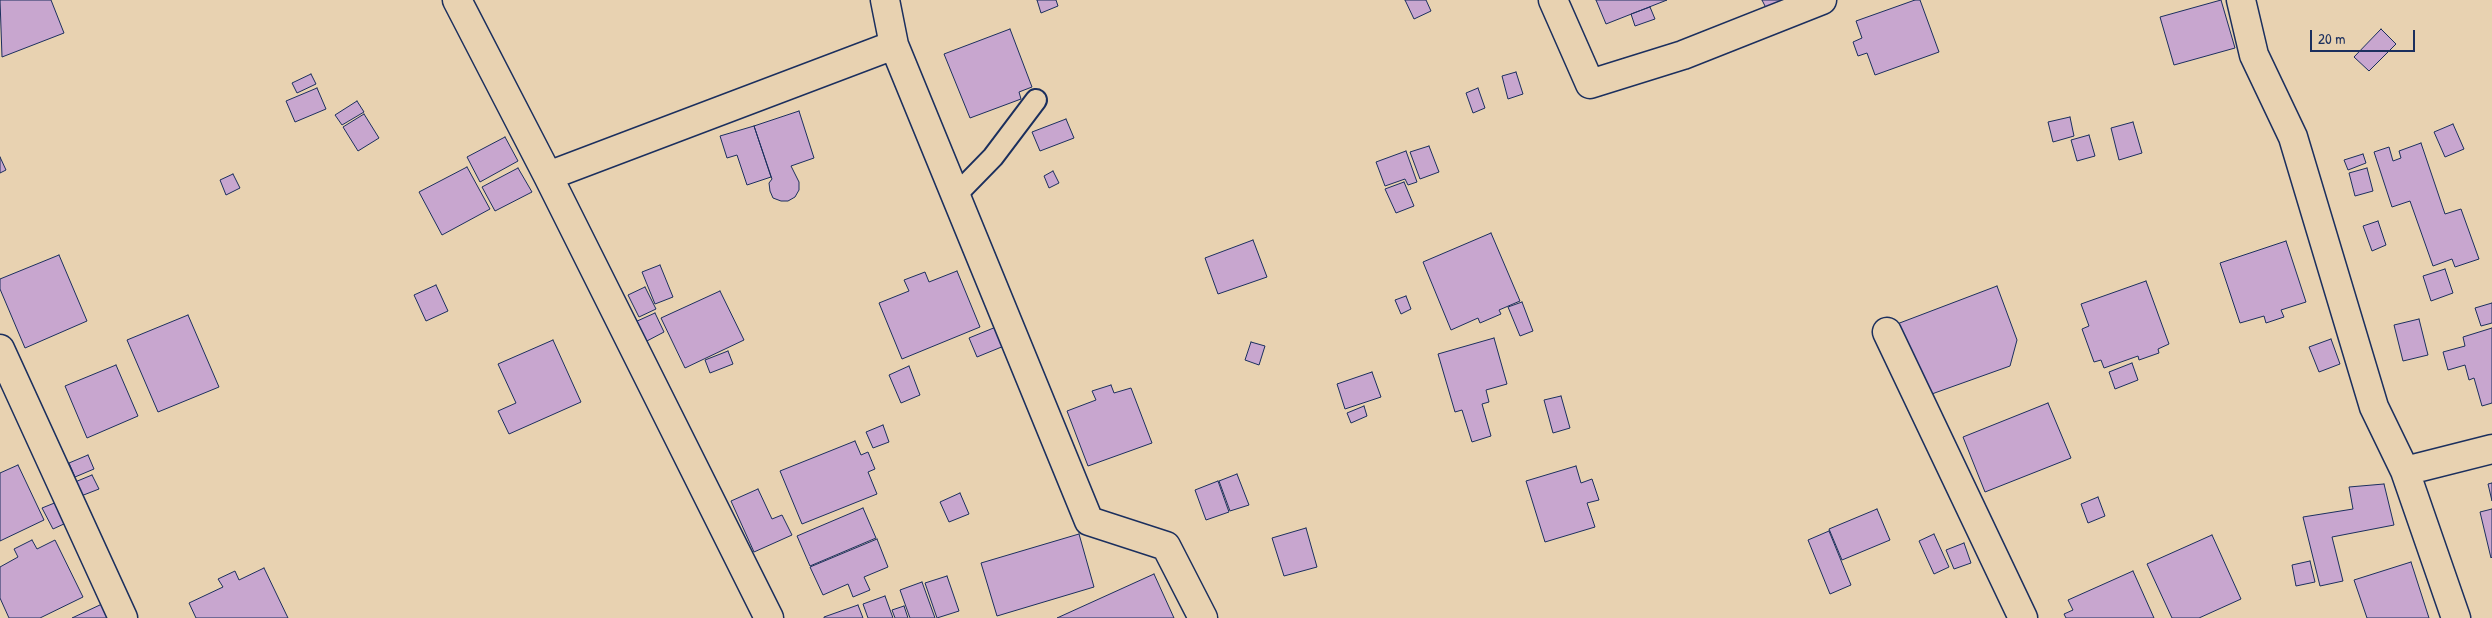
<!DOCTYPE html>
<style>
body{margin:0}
#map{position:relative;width:2492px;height:618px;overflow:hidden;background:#e8d2b1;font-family:"Patrick Hand",sans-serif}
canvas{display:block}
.scale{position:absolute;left:2310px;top:30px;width:105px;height:22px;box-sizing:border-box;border:2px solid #1b2f5e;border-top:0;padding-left:6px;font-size:15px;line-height:18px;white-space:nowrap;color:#1b2f5e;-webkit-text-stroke:4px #e8d2b1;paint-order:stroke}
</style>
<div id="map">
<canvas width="2492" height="618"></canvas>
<div class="scale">20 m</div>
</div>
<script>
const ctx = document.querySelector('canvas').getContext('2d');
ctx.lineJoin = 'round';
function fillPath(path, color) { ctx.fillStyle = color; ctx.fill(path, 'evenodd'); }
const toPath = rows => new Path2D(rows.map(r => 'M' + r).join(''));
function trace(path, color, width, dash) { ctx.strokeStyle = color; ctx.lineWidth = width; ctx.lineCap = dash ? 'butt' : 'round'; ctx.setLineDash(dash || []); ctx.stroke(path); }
const building = toPath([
 [0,0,51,0,64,33,2,57,0,0],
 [1037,0,1056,0,1058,6,1041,13,1037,0],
 [1405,0,1426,0,1431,11,1414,19,1405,0],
 [1596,0,1667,0,1606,24,1596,0],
 [1762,0,1781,0,1782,2,1766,8,1762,0],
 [1915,0,1920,0,1939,52,1875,75,1867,53,1858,56,1853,42,1862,38,1856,21,1915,0],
 [2221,0,2235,48,2174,65,2160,17,2221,0],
 [1650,7,1655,19,1635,26,1631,14,1650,7],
 [1010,29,1032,87,1019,92,1021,99,970,118,944,54,1010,29],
 [2381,29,2396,44,2369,71,2354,57,2381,29],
 [1516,72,1523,94,1508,99,1502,76,1516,72],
 [311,74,316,84,297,93,292,83,311,74],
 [317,88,326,109,295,122,286,101,317,88],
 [1478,88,1485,108,1473,113,1466,93,1478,88],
 [357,101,364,112,342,125,335,115,357,101],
 [799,111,814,158,791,166,799,182,799,190,795,197,788,201,781,201,773,198,770,191,769,183,772,179,754,126,799,111],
 [364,114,379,138,358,151,343,127,364,114],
 [2070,117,2074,136,2053,142,2048,122,2070,117],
 [1066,119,1074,138,1040,151,1032,132,1066,119],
 [2133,122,2142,153,2119,160,2111,128,2133,122],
 [2453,124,2464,149,2445,157,2434,132,2453,124],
 [754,126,771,177,747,185,737,155,727,158,720,136,754,126],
 [2089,135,2095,156,2077,161,2071,140,2089,135],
 [505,137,518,161,480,182,467,157,505,137],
 [2421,143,2445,214,2461,209,2479,259,2455,267,2452,259,2433,266,2410,201,2392,207,2374,152,2389,147,2393,161,2401,158,2399,151,2421,143],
 [1429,146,1439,172,1420,179,1410,152,1429,146],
 [1406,151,1417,182,1408,185,1405,179,1385,186,1376,162,1406,151],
 [2363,154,2366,163,2348,170,2344,160,2363,154],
 [0,157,6,170,0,173,0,157],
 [467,167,490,209,442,235,419,192,467,167],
 [518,168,532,192,495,211,482,187,518,168],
 [2367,168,2373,191,2355,196,2349,173,2367,168],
 [1053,171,1059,183,1049,188,1044,176,1053,171],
 [233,174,240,188,226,195,220,180,233,174],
 [1404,182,1414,206,1396,213,1385,189,1404,182],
 [2378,221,2386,245,2372,251,2363,226,2378,221],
 [1491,233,1520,301,1499,310,1501,314,1480,323,1478,318,1451,330,1423,262,1491,233],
 [1253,240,1267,277,1218,294,1205,258,1253,240],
 [2286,241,2306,302,2281,310,2284,317,2266,323,2264,316,2240,323,2220,263,2286,241],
 [59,255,87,321,25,348,0,289,0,279,59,255],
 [660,265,673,297,655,304,642,272,660,265],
 [2445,269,2453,293,2431,301,2423,276,2445,269],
 [957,271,980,327,902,359,879,303,909,291,904,280,925,272,929,282,957,271],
 [2146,281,2169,344,2158,349,2159,353,2139,360,2138,356,2104,368,2101,360,2094,362,2082,329,2089,326,2081,304,2146,281],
 [436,285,448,311,426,321,414,295,436,285],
 [1997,286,2017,340,2010,366,1929,395,1897,324,1997,286],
 [645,287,656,309,639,317,628,295,645,287],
 [720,291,744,340,685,368,661,318,720,291],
 [1406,296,1411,309,1401,314,1395,300,1406,296],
 [1522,302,1533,331,1520,336,1508,307,1522,302],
 [2492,303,2492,323,2481,326,2475,308,2492,303],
 [655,313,664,332,645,342,635,322,655,313],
 [188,315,219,387,158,412,127,340,188,315],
 [2419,319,2428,355,2403,361,2394,325,2419,319],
 [996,327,1004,346,977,357,969,338,996,327],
 [2492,328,2492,403,2482,406,2474,378,2469,380,2465,365,2448,370,2443,352,2465,346,2463,337,2492,328],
 [1494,338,1507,384,1486,390,1489,402,1482,404,1491,436,1472,442,1462,410,1455,412,1438,354,1494,338],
 [2331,339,2340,364,2319,372,2309,347,2331,339],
 [553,340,581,402,509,434,498,411,516,403,498,364,553,340],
 [1251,342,1265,346,1259,365,1245,360,1251,342],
 [728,351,733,364,710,373,705,360,728,351],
 [2132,363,2138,380,2115,389,2109,372,2132,363],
 [116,365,138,416,87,438,65,386,116,365],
 [909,366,920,395,901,403,889,375,909,366],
 [1372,372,1381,397,1345,409,1337,384,1372,372],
 [1111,385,1114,393,1131,388,1152,443,1088,466,1067,411,1096,400,1092,391,1111,385],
 [1561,396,1570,428,1553,433,1544,400,1561,396],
 [2048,403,2071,458,1985,492,1963,437,2048,403],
 [1364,406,1367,416,1351,423,1347,413,1364,406],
 [883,425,889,442,873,448,866,432,883,425],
 [855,441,861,455,868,452,875,469,868,472,877,494,802,524,780,471,855,441],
 [88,455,94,469,75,477,69,463,88,455],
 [18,465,44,520,0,541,0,473,18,465],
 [1576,466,1581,483,1592,479,1599,500,1587,503,1595,527,1545,542,1526,481,1576,466],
 [1237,474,1249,505,1230,511,1219,481,1237,474],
 [92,475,99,489,81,496,75,482,92,475],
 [1218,481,1229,512,1206,520,1195,490,1218,481],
 [2492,483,2492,501,2488,484,2492,483],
 [2384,484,2394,525,2332,537,2343,581,2320,586,2303,517,2353,509,2349,487,2384,484],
 [758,489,772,519,782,515,792,535,754,552,731,501,758,489],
 [960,493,969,514,949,522,940,502,960,493],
 [2098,497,2105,516,2088,523,2081,504,2098,497],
 [57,502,66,523,53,529,42,508,57,502],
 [863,508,876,538,810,566,797,536,863,508],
 [1877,509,1890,540,1842,560,1829,529,1877,509],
 [2492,509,2492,557,2491,558,2480,512,2492,509],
 [1306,528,1317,567,1284,576,1272,538,1306,528],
 [1829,531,1851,585,1830,594,1808,540,1829,531],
 [1079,534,1094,587,997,616,981,563,1079,534],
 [1934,534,1949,567,1934,574,1919,541,1934,534],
 [2212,535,2241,599,2199,618,2172,618,2147,564,2212,535],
 [877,539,888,567,864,577,870,590,853,597,848,584,823,595,810,567,877,539],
 [32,540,37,549,55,540,83,597,40,618,9,618,0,598,0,567,18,557,14,549,32,540],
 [1964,543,1971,563,1954,569,1946,550,1964,543],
 [2310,561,2315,582,2296,586,2292,565,2310,561],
 [2411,562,2429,618,2367,618,2354,580,2411,562],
 [264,568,288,618,196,618,189,603,223,587,218,579,235,571,239,580,264,568],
 [2133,571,2154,618,2066,618,2064,614,2073,610,2068,600,2133,571],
 [1154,574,1174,618,1057,618,1154,574],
 [947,576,959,611,937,618,925,583,947,576],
 [922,582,935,618,910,618,900,590,922,582],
 [885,596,893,618,868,618,863,604,885,596],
 [102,604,109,618,72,618,102,604],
 [858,605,863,618,824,618,824,617,858,605],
 [904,606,908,618,895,618,892,610,904,606]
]);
fillPath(building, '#c8a6cf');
trace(building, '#1b2f5e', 1);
const lane = toPath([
 [955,196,993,157,1036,100]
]);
const street = toPath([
 [457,0,548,176,769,618],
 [885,0,894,45],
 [1553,0,1590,84,1683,55,1822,0],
 [2241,0,2254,55,2293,137,2374,407,2405,471,2456,618],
 [548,176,894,45,1089,521,1166,546,1203,618],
 [1887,332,2023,618],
 [0,349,123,618],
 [2405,471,2492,449]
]);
trace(lane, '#1b2f5e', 24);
trace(street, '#1b2f5e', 31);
trace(lane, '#e8d2b1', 20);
trace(street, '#e8d2b1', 28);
</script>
